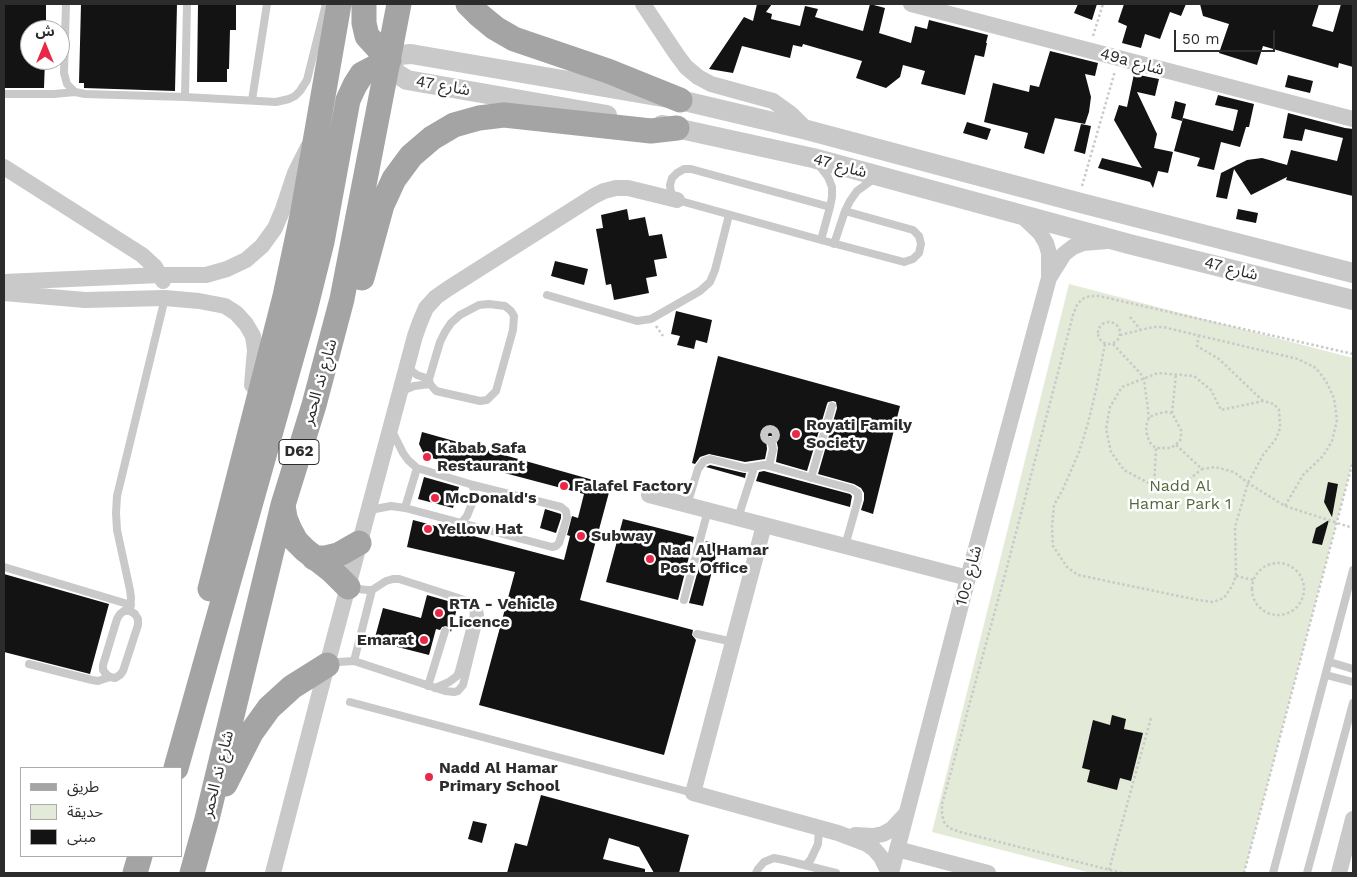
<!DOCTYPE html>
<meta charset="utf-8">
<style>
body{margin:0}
#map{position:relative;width:1357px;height:877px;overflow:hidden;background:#fff;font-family:"Work Sans","Noto Sans Arabic",sans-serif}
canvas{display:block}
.frame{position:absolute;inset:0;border:5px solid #2c2c2c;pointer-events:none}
.legend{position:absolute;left:20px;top:767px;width:162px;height:90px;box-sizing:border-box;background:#fff;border:1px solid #ababab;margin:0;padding:6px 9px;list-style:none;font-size:15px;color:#2c2c2c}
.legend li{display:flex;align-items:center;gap:10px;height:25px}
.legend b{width:25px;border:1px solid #ababab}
.north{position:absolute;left:20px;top:20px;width:50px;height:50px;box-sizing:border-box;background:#fff;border:1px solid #ababab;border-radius:50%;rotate:0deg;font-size:14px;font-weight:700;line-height:20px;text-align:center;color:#2c2c2c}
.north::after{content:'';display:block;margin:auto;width:18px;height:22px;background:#e92848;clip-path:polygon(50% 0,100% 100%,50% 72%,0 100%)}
.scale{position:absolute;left:1174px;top:30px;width:101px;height:22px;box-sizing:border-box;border:2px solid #2c2c2c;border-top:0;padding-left:6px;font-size:15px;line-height:18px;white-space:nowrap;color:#2c2c2c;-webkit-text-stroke:4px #fff;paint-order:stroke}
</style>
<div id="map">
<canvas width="1357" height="877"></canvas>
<div class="frame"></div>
<ul class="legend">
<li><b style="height:6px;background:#a4a4a4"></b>طريق</li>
<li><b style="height:14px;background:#e4ead8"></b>حديقة</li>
<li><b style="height:14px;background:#131313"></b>مبنى</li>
</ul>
<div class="north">ش</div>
<div class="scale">50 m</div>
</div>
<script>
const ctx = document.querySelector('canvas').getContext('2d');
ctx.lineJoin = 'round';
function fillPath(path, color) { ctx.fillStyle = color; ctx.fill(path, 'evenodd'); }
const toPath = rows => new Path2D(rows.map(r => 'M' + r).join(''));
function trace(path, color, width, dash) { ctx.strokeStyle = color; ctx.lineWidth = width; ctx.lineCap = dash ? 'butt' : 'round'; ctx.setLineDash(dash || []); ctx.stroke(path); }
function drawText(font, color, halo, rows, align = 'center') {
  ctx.font = font + ' "Work Sans","Noto Sans Arabic",sans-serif'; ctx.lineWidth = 5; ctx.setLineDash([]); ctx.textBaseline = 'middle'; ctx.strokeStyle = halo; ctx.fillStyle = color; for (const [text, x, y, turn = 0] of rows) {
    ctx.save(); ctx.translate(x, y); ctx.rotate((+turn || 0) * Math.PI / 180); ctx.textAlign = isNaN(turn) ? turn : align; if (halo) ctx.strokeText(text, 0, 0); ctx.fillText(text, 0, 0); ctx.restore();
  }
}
fillPath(toPath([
 [1069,284,1353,358,1353,460,1244,873,1091,873,932,832]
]), '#e4ead8');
fillPath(toPath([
 [4,4,46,4,46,30,30,30,30,60,45,60,44,88,4,88],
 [81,4,177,4,175,91,84,88,84,83,79,83],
 [198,4,236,4,236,30,230,30,229,69,227,69,227,82,197,82],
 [757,4,772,4,766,12,772,14,771,19,800,26,805,6,818,9,815,17,863,31,870,4,885,8,879,33,911,43,915,26,927,29,929,20,988,35,986,43,987,43,984,57,975,55,965,95,921,84,925,71,903,65,900,77,886,88,856,78,862,61,803,44,802,47,793,45,790,58,742,46,733,73,709,69,744,17,753,21],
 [1078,4,1097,4,1092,20,1074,13],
 [1124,4,1186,4,1181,16,1170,12,1160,39,1145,34,1141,48,1122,43,1127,26,1118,22],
 [1200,4,1319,4,1312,26,1333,32,1341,4,1353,4,1353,67,1339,63,1338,68,1263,46,1257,65,1219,53,1229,24,1203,16],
 [1050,51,1098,63,1095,76,1085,74,1091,97,1089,112,1085,124,1055,118,1044,154,1024,148,1028,133,984,122,993,83,1029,92,1030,85,1039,87],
 [1134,74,1159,79,1155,96,1137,92,1157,134,1154,148,1173,152,1168,173,1158,171,1153,188,1150,182,1098,168,1102,158,1142,168,1114,120,1119,105,1127,107],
 [1288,75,1313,81,1310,93,1285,87],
 [1218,95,1254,104,1249,127,1246,127,1240,147,1221,142,1214,170,1197,166,1200,158,1174,151,1183,118,1233,131,1238,110,1215,105],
 [1175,101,1186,104,1182,121,1171,118],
 [1288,113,1345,128,1353,129,1353,196,1286,180,1287,177,1251,195,1234,169,1227,199,1216,197,1221,173,1247,160,1262,158,1287,165,1291,150,1337,161,1343,138,1305,129,1302,141,1283,138],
 [967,122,991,129,987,140,963,133],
 [1081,124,1091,126,1085,154,1074,151],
 [627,209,629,220,645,217,649,236,662,234,667,258,654,260,657,276,646,278,649,293,614,300,611,284,606,285,596,229,603,228,601,215],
 [1238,209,1258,213,1256,223,1236,219],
 [555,261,588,269,584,285,551,276],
 [676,311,712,320,707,343,696,340,694,349,677,345,680,336,671,334],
 [718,356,900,406,873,514,861,510,864,500,864,493,861,488,854,484,818,474,837,408,836,402,833,401,828,402,827,404,807,471,776,462,778,448,776,439,772,436,769,436,766,439,767,449,765,459,745,462,709,454,700,457,695,464,692,463],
 [422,432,611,485,580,600,693,630,692,635,696,640,664,755,479,705,515,572,407,547,413,520,564,560,570,536,567,535,572,516,578,518,584,494,478,466,477,471,425,456,419,444],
 [710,465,744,473,746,473,745,478,706,467],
 [764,471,850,494,852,496,850,507,756,481,759,472],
 [424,477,459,487,453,508,418,499],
 [1328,482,1338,484,1332,517,1324,502],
 [545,509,561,514,561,518,556,533,540,528],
 [623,519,694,537,678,600,606,582],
 [1329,520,1322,545,1312,543,1316,528],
 [706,541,719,544,703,606,689,603],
 [4,574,109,604,90,674,4,652],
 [427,595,455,603,457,608,451,632,449,628,446,626,442,627,440,630,436,629,429,655,374,641,383,608,421,618],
 [1112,715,1126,719,1124,729,1143,733,1131,781,1120,778,1117,790,1087,782,1090,770,1082,768,1093,720,1110,725],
 [541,795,689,835,679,873,654,873,639,847,609,838,603,859,645,869,645,873,507,873,515,843,527,846],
 [473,821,487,824,482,843,468,839]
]), '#131313');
trace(toPath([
 [1093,36,1103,4],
 [1082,186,1115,71],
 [1130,317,1140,329],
 '1098 333a11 11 0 1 1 22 0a11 11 0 1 1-22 0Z',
 [656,326,663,336],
 [1120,335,1153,327,1163,327,1298,359,1316,368,1326,381,1334,398,1337,420,1332,441,1323,456,1303,475,1285,506],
 [1199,335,1197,346,1219,359,1263,401],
 [1105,344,1096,390,1088,423,1079,452,1063,489,1054,505,1052,527,1053,546,1067,567,1078,575,1198,600,1213,602,1224,598,1232,586,1236,576,1235,527,1248,483,1263,455,1275,440,1279,432,1280,425,1279,410,1274,404,1263,401,1221,410,1211,390,1194,376,1158,373,1122,387,1110,407,1106,429,1111,452,1124,470,1154,486,1164,487,1183,484,1202,469],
 [1113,344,1140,373,1144,379,1149,418],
 [1165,412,1172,413,1181,430,1181,437,1180,441,1171,448,1156,448,1151,444,1148,438,1146,431,1147,422,1149,418,1153,415,1165,412],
 [1172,413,1176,374],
 [1176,445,1202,469,1215,467,1234,472,1248,483,1285,506,1353,528],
 [1154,486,1156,448],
 '1252 589a26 26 0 1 1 52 0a26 26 0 1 1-52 0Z',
 [1236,576,1254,580],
 [1109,870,1151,718],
 [1122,873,960,832,949,828,944,822,942,814,942,804,944,797,1007,567,1073,315,1077,305,1082,299,1090,296,1099,296,1353,354],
 [1244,873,1353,461]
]), '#c9c9c9', 2.5, [2.5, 2.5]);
trace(toPath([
 [66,4,64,73,67,84,75,92,85,94,185,97,276,102,289,99,295,96,300,91,307,80,326,4],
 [4,94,54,94,75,92],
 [185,97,187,4],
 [252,100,267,4],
 [818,164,828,177,832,187,832,197,830,207,821,240],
 [830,207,691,169,684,169,677,173,672,178,670,185,671,193,677,200,821,240,904,262,913,259,919,253,921,244,919,236,913,230,845,211],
 [834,244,845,211,850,201,857,191,875,178],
 [547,295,630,319,637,321,651,319,700,291,710,282,715,270,729,215],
 [489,304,505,306,511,311,514,316,513,330,496,391,487,400,480,401,436,391,430,384,429,379,440,342,445,332,451,323,460,315,479,305,489,304],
 [407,367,417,375,429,379],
 [402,391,414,386,430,384],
 '764 435a6 6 0 1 1 12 0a6 6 0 1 1-12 0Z',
 [769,466,773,449,771,441],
 [811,478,832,406],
 [687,505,698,469,704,461,710,459,745,468,764,465,769,466,852,489,858,493,858,500,845,546],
 [405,508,417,468],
 [370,510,391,506,405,508,552,547,556,546,559,543,567,518,566,511,561,507,473,485,417,468,408,460,403,453,392,431],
 [738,518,754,468],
 [461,523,467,516,473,501,474,493,473,485],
 [4,567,131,605],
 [684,600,708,510],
 [124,611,130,611,135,614,138,619,138,625,123,671,120,675,115,678,110,677,106,674,103,670,103,665,117,619,120,614,124,611],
 [130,611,131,598,130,590,117,530,116,513,117,496,165,298],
 [697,634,733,642],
 [354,661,372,590],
 [1330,662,1353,669],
 [29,664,92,680,98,681,110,677],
 [328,664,338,662,354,661,445,691,454,692,458,691,463,685,480,615,479,611,474,603,399,579,393,579,386,581,372,590,367,590,351,588],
 [1326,675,1353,682],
 [428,686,445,631],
 [435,688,449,682,457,676,459,671,474,614,472,606],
 [350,702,693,793],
 [806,865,811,859,818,844,819,827],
 [756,873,758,869,764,862,774,858,784,860,836,873],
 [1273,873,1353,570],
 [1307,873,1353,703]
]), '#c9c9c9', 8);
trace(toPath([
 [643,4,677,55,686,67,698,77,711,84,773,101,791,114,807,130],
 [911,4,1353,119],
 [4,167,142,255,155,267,163,281],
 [1049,278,1064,254,1073,247,1083,243,1107,241],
 [4,282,160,275,206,275,227,269,246,260,262,246,275,228,283,209,295,173,308,147],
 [4,293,85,300,165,298,199,301,225,306,236,313,246,324,253,336,255,350,252,385],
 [649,495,968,578],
 [764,525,693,793,838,833,867,844,874,849,881,857,889,873],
 [855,835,873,836,883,834,892,829,905,815],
 [897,849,988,873],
 [273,873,327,665,415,336,420,322,426,308,436,297,449,288,594,196,604,191,616,188,628,188,677,200],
 [891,873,968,578,1049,278,1049,253,1046,243,1040,233,1020,214],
 [1339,873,1353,819]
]), '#c9c9c9', 16);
trace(toPath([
 [607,115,407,80,396,73,389,60,399,55,411,54,680,100,807,130,1077,202,1353,273],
 [662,125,813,158,1129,244,1353,300]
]), '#c9c9c9', 20);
trace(toPath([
 [468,4,478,14,495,28,514,39,608,71,680,100],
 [362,278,382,205,394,179,411,156,432,138,454,125,479,118,504,115,651,131,677,128],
 [283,505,285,518,290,530,296,541,305,550,332,571,348,587],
 [314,558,326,558,338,555,359,543],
 [210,589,285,296,303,211,339,4],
 [176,768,305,310,322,242,348,100,355,85,362,74,389,60,367,36,364,23,364,4],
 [225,784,251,733,269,708,292,687,327,665],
 [135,873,140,856],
 [192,873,207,819,283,505,314,405,342,299,399,4]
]), '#a4a4a4', 25);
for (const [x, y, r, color] of [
 [796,434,5,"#e92848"],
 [427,457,5,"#e92848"],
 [564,486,5,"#e92848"],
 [435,498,5,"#e92848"],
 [428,529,5,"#e92848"],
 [581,536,5,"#e92848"],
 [650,559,5,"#e92848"],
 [439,613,5,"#e92848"],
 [424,640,5,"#e92848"],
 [429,777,5,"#e92848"]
]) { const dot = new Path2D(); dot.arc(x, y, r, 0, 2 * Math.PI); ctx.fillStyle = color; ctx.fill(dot); trace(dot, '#fff', 2); }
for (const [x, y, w] of [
 [299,452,40]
]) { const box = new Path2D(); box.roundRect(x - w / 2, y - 12.5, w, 25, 4); ctx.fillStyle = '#fff'; ctx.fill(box); trace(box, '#2c2c2c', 1); }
drawText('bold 15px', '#2c2c2c', null, [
 ["D62",299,452]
]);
drawText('16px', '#2c2c2c', '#fff', [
 ["49a شارع",1132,62,15],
 ["شارع 47",443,86,10],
 ["شارع 47",840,166,15],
 ["شارع 47",1231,269,14],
 ["شارع ند الحمر",320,382,-74],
 ["10c شارع",969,576,-75],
 ["شارع ند الحمر",218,774,-76]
]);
drawText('bold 16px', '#2c2c2c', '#fff', [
 ["Royati Family",806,425],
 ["Society",806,443],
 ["Kabab Safa",437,448],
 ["Restaurant",437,466],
 ["Falafel Factory",574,486],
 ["McDonald's",445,498],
 ["Yellow Hat",438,529],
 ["Subway",591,536],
 ["Nad Al Hamar",660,550],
 ["Post Office",660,568],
 ["RTA - Vehicle",449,604],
 ["Licence",449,622],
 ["Emarat",414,640,"right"],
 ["Nadd Al Hamar",439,768],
 ["Primary School",439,786]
], 'left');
drawText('16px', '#536839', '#fff', [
 ["Nadd Al",1180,486],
 ["Hamar Park 1",1180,504]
]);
</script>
